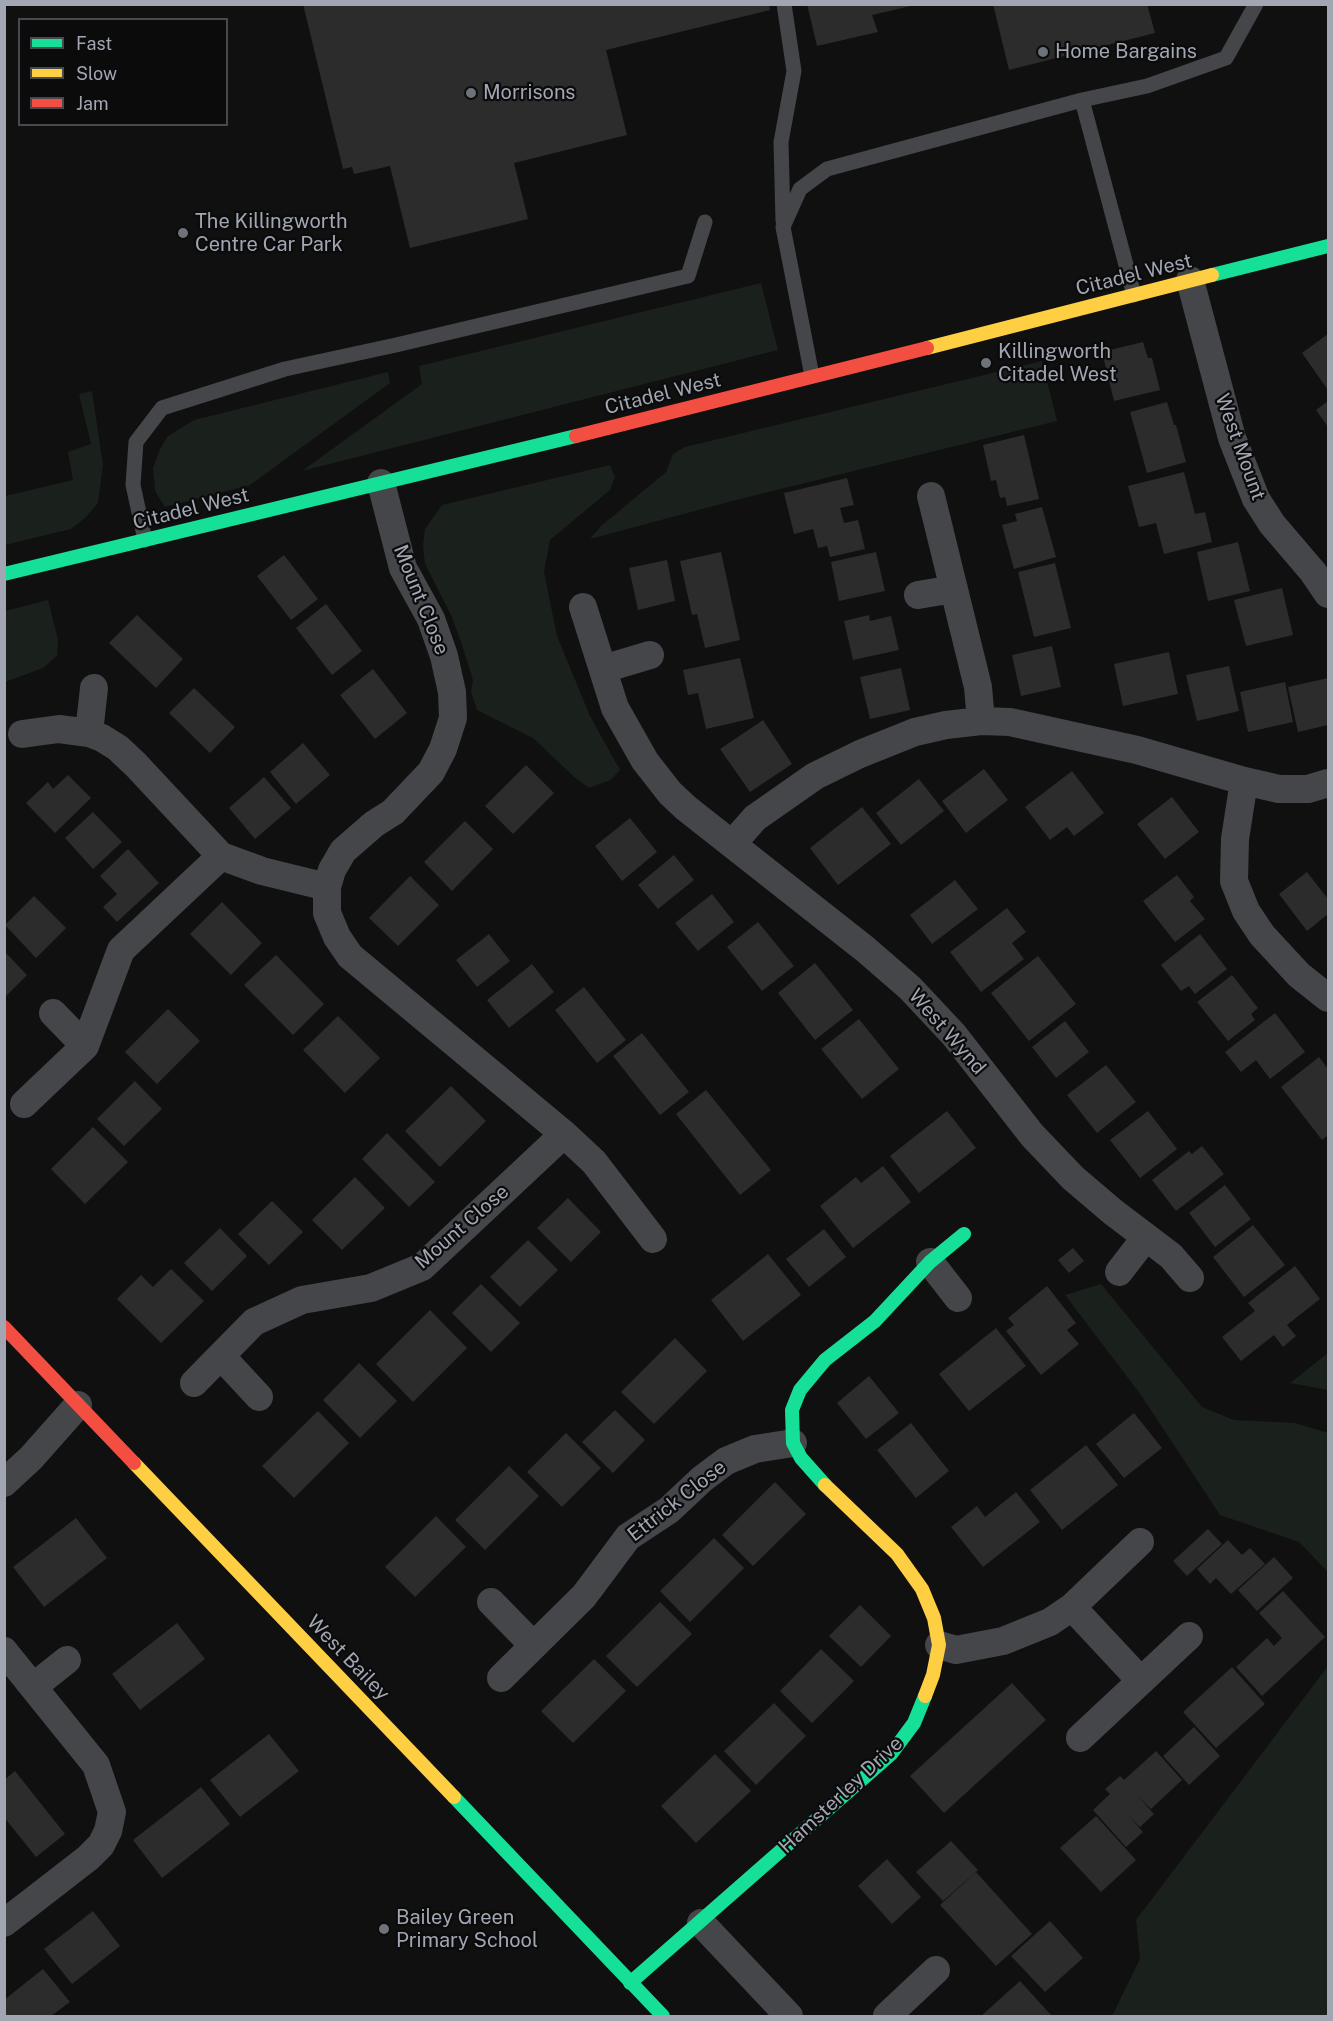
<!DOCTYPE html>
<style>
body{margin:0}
#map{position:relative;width:1333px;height:2021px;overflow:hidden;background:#101010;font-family:"Public Sans",sans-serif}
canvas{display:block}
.frame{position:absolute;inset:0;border:6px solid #a1a6b2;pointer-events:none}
.legend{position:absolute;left:18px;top:18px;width:210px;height:108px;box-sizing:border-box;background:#0b0b0c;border:2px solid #47494e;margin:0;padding:8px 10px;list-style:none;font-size:18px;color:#a1a6b2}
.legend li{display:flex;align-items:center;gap:12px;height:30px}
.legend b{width:30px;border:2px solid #47494e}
</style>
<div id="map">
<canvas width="1333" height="2021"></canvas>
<div class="frame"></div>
<ul class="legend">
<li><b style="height:8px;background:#16e098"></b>Fast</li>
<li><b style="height:8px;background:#ffcf43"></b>Slow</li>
<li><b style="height:8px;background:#f24e42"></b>Jam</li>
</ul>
</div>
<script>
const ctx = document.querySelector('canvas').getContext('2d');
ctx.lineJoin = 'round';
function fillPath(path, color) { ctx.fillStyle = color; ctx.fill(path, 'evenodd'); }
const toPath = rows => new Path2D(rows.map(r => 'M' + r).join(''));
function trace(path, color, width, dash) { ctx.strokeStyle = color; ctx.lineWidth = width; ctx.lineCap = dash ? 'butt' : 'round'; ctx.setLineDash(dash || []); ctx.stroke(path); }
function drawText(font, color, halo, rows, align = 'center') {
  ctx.font = font + ' "Public Sans",sans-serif'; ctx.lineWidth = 4.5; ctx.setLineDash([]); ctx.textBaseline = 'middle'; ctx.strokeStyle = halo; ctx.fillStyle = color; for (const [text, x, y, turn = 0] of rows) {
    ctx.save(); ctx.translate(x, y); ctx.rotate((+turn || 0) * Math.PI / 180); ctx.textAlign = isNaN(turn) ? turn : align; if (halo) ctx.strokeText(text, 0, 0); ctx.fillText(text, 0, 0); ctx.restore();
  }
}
fillPath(toPath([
 [761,283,778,350,302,471,422,384,419,366],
 [1042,361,1057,421,736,500,590,539,601,526,666,472,673,454,685,447],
 [388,372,390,383,250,485,165,507,155,491,153,468,160,449,168,436,194,420],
 [92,391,103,465,98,503,86,517,71,529,5,545,5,496,73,480,68,452,91,444,79,394],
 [610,465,615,477,610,490,550,540,544,572,557,636,590,716,620,770,611,780,589,788,574,777,533,738,477,710,471,692,473,680,461,642,451,615,425,564,423,546,425,529,442,505],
 [48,600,58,640,57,656,43,668,5,682,5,611],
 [1101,1284,1202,1407,1234,1420,1295,1423,1328,1433,1328,1572,1299,1542,1220,1515,1141,1395,1065,1295],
 [1328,1353,1328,1390,1290,1383],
 [1328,1666,1328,2016,1112,2016,1140,1959,1136,1920]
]), '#1a201b');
fillPath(toPath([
 [303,4,769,4,770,10,606,50,627,135,514,163,528,219,410,248,390,166,354,174,352,167,343,169],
 [807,4,915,4,915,5,872,15,878,32,817,46],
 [993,4,1147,4,1155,33,1009,70],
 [1328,334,1328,390,1302,353],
 [1143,342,1148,358,1152,358,1160,390,1114,401,1102,352],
 [1328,401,1328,427,1316,410],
 [1167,402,1174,425,1176,425,1186,462,1147,473,1130,412],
 [1024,435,1039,499,1007,506,1005,497,1000,498,996,480,991,481,983,445],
 [1184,472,1195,514,1205,512,1212,542,1164,554,1156,523,1139,527,1128,486],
 [847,478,854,505,840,508,844,523,858,520,865,549,830,557,827,546,818,548,813,529,794,534,784,493],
 [1042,507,1056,557,1014,569,1002,525,1017,521,1015,514],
 [1238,542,1250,591,1208,601,1197,552],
 [721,552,740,640,705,648,697,614,692,615,680,561],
 [876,552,885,591,839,601,831,562],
 [284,555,318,599,291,620,257,576],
 [667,560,675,601,638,610,629,568],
 [1055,563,1071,628,1034,637,1018,572],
 [1282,588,1293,635,1246,646,1234,600],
 [326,604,362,651,332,675,296,628],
 [137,615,183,659,156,688,109,643],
 [869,615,870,621,891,616,899,650,853,660,844,621],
 [1052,646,1061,687,1021,696,1012,655],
 [1169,652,1178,694,1123,706,1114,664],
 [740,658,754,718,706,729,698,693,688,695,683,670],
 [1229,666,1239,711,1197,721,1186,675],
 [901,668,910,710,870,719,860,677],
 [373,669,407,713,375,739,340,695],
 [1328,678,1328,725,1298,732,1288,687],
 [1285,682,1293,722,1248,732,1240,692],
 [194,688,235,727,210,753,169,713],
 [763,720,792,764,750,792,720,749],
 [303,743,330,775,296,804,270,772],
 [526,765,554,793,513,834,485,806],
 [984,769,1008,800,966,833,942,801],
 [1072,771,1104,813,1074,836,1067,827,1050,840,1025,807],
 [68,775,91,798,55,833,26,803,48,782,53,789],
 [264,777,291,808,255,839,229,808],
 [919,779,944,811,901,845,876,813],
 [1172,797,1199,832,1165,859,1137,824],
 [862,807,891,844,838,885,810,848],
 [93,812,122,842,93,869,65,838],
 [630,818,657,852,622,881,595,846],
 [465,821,493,849,452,891,424,862],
 [128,849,159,883,117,922,103,907,117,894,100,876],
 [674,855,694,880,658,909,638,885],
 [1307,872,1328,899,1328,914,1307,931,1279,894],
 [1177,875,1194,897,1190,901,1205,919,1175,942,1143,901],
 [410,876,439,905,398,946,369,918],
 [955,880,978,909,932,944,910,915],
 [712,894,734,922,698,951,675,923],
 [34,896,66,928,36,958,5,925],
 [222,902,262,943,231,975,190,934],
 [1007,908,1026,932,1012,943,1024,959,981,992,950,952],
 [758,922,794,966,762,991,727,947],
 [489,934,510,961,477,987,456,960],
 [1200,934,1227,969,1195,994,1189,986,1181,991,1161,965],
 [5,952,27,975,5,997],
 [276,955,324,1004,293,1035,244,985],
 [1038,956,1076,1004,1029,1041,991,993],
 [815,963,853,1010,815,1040,778,993],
 [532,964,554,992,509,1028,487,1000],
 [1232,975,1258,1008,1251,1014,1255,1020,1228,1041,1197,1002],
 [584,987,626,1040,597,1063,555,1010],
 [168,1009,200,1041,157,1084,125,1052],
 [1275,1013,1305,1052,1270,1079,1256,1060,1241,1072,1225,1052],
 [338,1016,380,1058,345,1093,303,1050],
 [859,1019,899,1069,862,1099,821,1049],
 [1065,1021,1089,1052,1056,1078,1032,1047],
 [642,1033,689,1092,660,1115,613,1056],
 [1319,1057,1328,1069,1328,1135,1322,1140,1281,1087],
 [1106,1065,1136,1102,1097,1133,1067,1095],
 [135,1081,162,1109,124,1146,97,1119],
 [451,1086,486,1121,440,1167,405,1131],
 [706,1090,771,1170,740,1195,676,1114],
 [947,1111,976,1148,919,1193,890,1156],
 [1148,1111,1177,1149,1140,1178,1110,1140],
 [93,1127,128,1162,85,1204,51,1169],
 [387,1133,435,1182,409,1207,362,1159],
 [1202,1146,1224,1174,1176,1211,1152,1180,1189,1151,1192,1154],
 [883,1166,911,1202,853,1248,820,1206,856,1177,861,1183],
 [355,1177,385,1208,342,1250,312,1220],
 [1225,1185,1251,1219,1215,1247,1189,1213],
 [568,1198,601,1232,571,1262,537,1228],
 [272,1201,303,1232,269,1265,238,1234],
 [1253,1225,1285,1265,1244,1297,1213,1257],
 [220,1228,247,1256,212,1291,184,1263],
 [824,1229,846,1257,809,1287,786,1259],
 [528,1240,558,1270,520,1307,490,1277],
 [1073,1248,1084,1261,1069,1273,1058,1260],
 [768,1254,801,1295,743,1341,711,1300],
 [1295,1266,1320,1299,1287,1325,1296,1336,1283,1347,1274,1335,1241,1361,1222,1337,1255,1311,1248,1303],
 [171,1269,204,1301,161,1343,117,1299,141,1275,153,1287],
 [481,1284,520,1323,491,1352,452,1313],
 [1047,1286,1076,1323,1067,1330,1079,1344,1041,1375,1006,1331,1014,1325,1008,1318],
 [430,1310,467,1348,413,1402,376,1364],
 [996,1328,1026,1366,969,1411,939,1374],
 [675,1338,707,1371,654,1424,621,1392],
 [359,1363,397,1401,360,1438,323,1400],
 [869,1376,899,1413,866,1439,837,1403],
 [615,1410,645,1440,613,1473,582,1442],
 [318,1411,349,1443,294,1498,262,1466],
 [1134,1413,1162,1448,1124,1478,1096,1444],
 [911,1423,949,1471,916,1498,877,1450],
 [566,1433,601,1468,562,1507,527,1472],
 [1086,1445,1118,1485,1062,1530,1030,1490],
 [509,1466,539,1496,485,1550,455,1520],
 [775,1482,806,1514,753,1566,722,1535],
 [1016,1492,1040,1522,983,1567,951,1527,977,1506,985,1517],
 [436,1516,466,1547,415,1597,385,1567],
 [76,1518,107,1558,44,1607,13,1567],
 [1208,1529,1222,1544,1187,1576,1173,1561],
 [714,1538,744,1568,690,1622,660,1591],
 [1228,1540,1242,1555,1250,1548,1265,1564,1231,1594,1216,1578,1210,1584,1197,1569],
 [1274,1557,1293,1578,1257,1611,1238,1590],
 [1283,1591,1325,1637,1262,1696,1236,1667,1267,1638,1274,1646,1282,1638,1259,1613],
 [660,1602,692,1634,637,1687,606,1656],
 [860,1605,891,1636,861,1667,829,1636],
 [177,1623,205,1659,140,1710,112,1674],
 [821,1649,854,1681,812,1723,780,1691],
 [594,1659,626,1691,573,1743,541,1711],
 [1232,1667,1265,1704,1216,1748,1183,1712],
 [1012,1683,1046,1720,944,1813,910,1776],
 [774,1703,806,1736,756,1785,724,1751],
 [1194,1727,1220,1756,1189,1785,1163,1756],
 [269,1734,299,1771,240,1817,210,1780],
 [1156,1751,1182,1780,1151,1809,1137,1795,1154,1814,1140,1827,1129,1816,1143,1832,1126,1847,1093,1810,1110,1794,1105,1789,1120,1776,1124,1780],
 [715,1754,751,1791,696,1843,661,1806],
 [15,1771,65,1834,36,1857,4,1817,4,1780],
 [201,1787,230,1824,162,1878,133,1840],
 [1096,1816,1136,1860,1101,1892,1060,1848],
 [951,1841,978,1870,943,1901,916,1872],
 [887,1859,921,1897,892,1924,858,1886],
 [976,1872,1032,1934,996,1966,940,1905],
 [93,1911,120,1946,72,1984,44,1949],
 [1050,1921,1083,1958,1045,1992,1011,1956],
 [43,1969,70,2002,51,2016,4,2016,4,2000],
 [1020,1981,1051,2015,981,2016]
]), '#2c2c2d');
trace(toPath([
 [1082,100,1134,295],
 [783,221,781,142,794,71,784,4],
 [812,376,783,227,800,189,827,169,1082,100,1147,86,1226,58,1256,4],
 [145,540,133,485,136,442,162,408,285,369,396,345,688,276,705,222]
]), '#454649', 15);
trace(toPath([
 [1190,280,1232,438,1256,499,1272,524,1313,572,1328,594],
 [381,483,403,568,431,619,444,656,452,692,453,718,443,749,431,772,393,812,374,824,343,851,332,870,327,887,327,913,337,937,350,956,564,1134,594,1162,653,1239],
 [931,496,978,687,981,721],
 [918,595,954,589],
 [583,607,615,708,645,761,670,793,686,808,865,949,910,988,954,1035,1032,1135,1073,1178,1113,1212,1171,1256,1190,1278],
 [603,669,650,655],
 [89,733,102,738,118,748,136,765,221,856,262,871,327,887],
 [22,734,59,729,89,733,94,688],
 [1244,781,1235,839,1234,881,1246,911,1262,935,1299,975,1328,998],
 [733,843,755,818,815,776,860,754,915,732,946,725,981,721,1010,722,1137,750,1244,781,1279,789,1308,789,1328,783],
 [53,1013,85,1046],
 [24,1104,85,1046,121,950,221,856],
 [930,1262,958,1298],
 [1119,1272,1146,1237],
 [221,1356,259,1397],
 [194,1383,254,1322,302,1300,371,1288,422,1267,564,1134],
 [4,1483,31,1458,78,1405],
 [491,1602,533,1645],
 [1072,1607,1141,1681],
 [939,1645,956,1650,1003,1641,1050,1622,1072,1607,1140,1542],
 [4,1651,96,1765,112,1812,108,1831,101,1845,88,1858,4,1923],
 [501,1678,584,1596,628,1537,669,1510,702,1479,726,1461,755,1449,793,1443],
 [33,1687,67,1660],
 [1080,1738,1189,1636],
 [701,1923,789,2016],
 [887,2016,936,1970]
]), '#454649', 28);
trace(toPath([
 [1212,275,1328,246],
 [4,574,576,436],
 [825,1485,801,1458,793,1443,792,1410,800,1390,825,1360,875,1321,930,1262,964,1234],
 [454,1797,663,2016],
 [630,1983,891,1754,914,1723,925,1696]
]), '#16e098', 14);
trace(toPath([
 [927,348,1212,275],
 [134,1463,454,1797],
 [825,1485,897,1554,922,1589,934,1618,939,1645,933,1675,925,1696]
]), '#ffcf43', 14);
trace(toPath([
 [576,436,927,348],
 [4,1327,134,1463]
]), '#f24e42', 14);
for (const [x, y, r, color] of [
 [1043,52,6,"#6e7279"],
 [471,93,6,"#6e7279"],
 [183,233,6,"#6e7279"],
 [986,363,6,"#6e7279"],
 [384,1929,6,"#6e7279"]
]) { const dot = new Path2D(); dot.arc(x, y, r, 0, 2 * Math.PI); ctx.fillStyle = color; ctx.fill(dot); trace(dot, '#0b0b0c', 2); }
drawText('20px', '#a1a6b2', '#0b0b0c', [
 ["Home Bargains",1055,52],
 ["Morrisons",483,93],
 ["The Killingworth",195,222],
 ["Centre Car Park",195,245],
 ["Killingworth",998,352],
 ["Citadel West",998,375],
 ["Bailey Green",396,1918],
 ["Primary School",396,1941]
], 'left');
drawText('20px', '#a1a6b2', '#0b0b0c', [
 ["Citadel West",1134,275,-14],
 ["Citadel West",663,394,-14],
 ["West Mount",1240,447,70],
 ["Citadel West",191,509,-14],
 ["Mount Close",421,600,68],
 ["West Wynd",947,1032,49],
 ["Mount Close",462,1227,-41],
 ["Ettrick Close",677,1501,-38],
 ["West Bailey",348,1658,46],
 ["Hamsterley Drive",841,1795,-43]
]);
</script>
